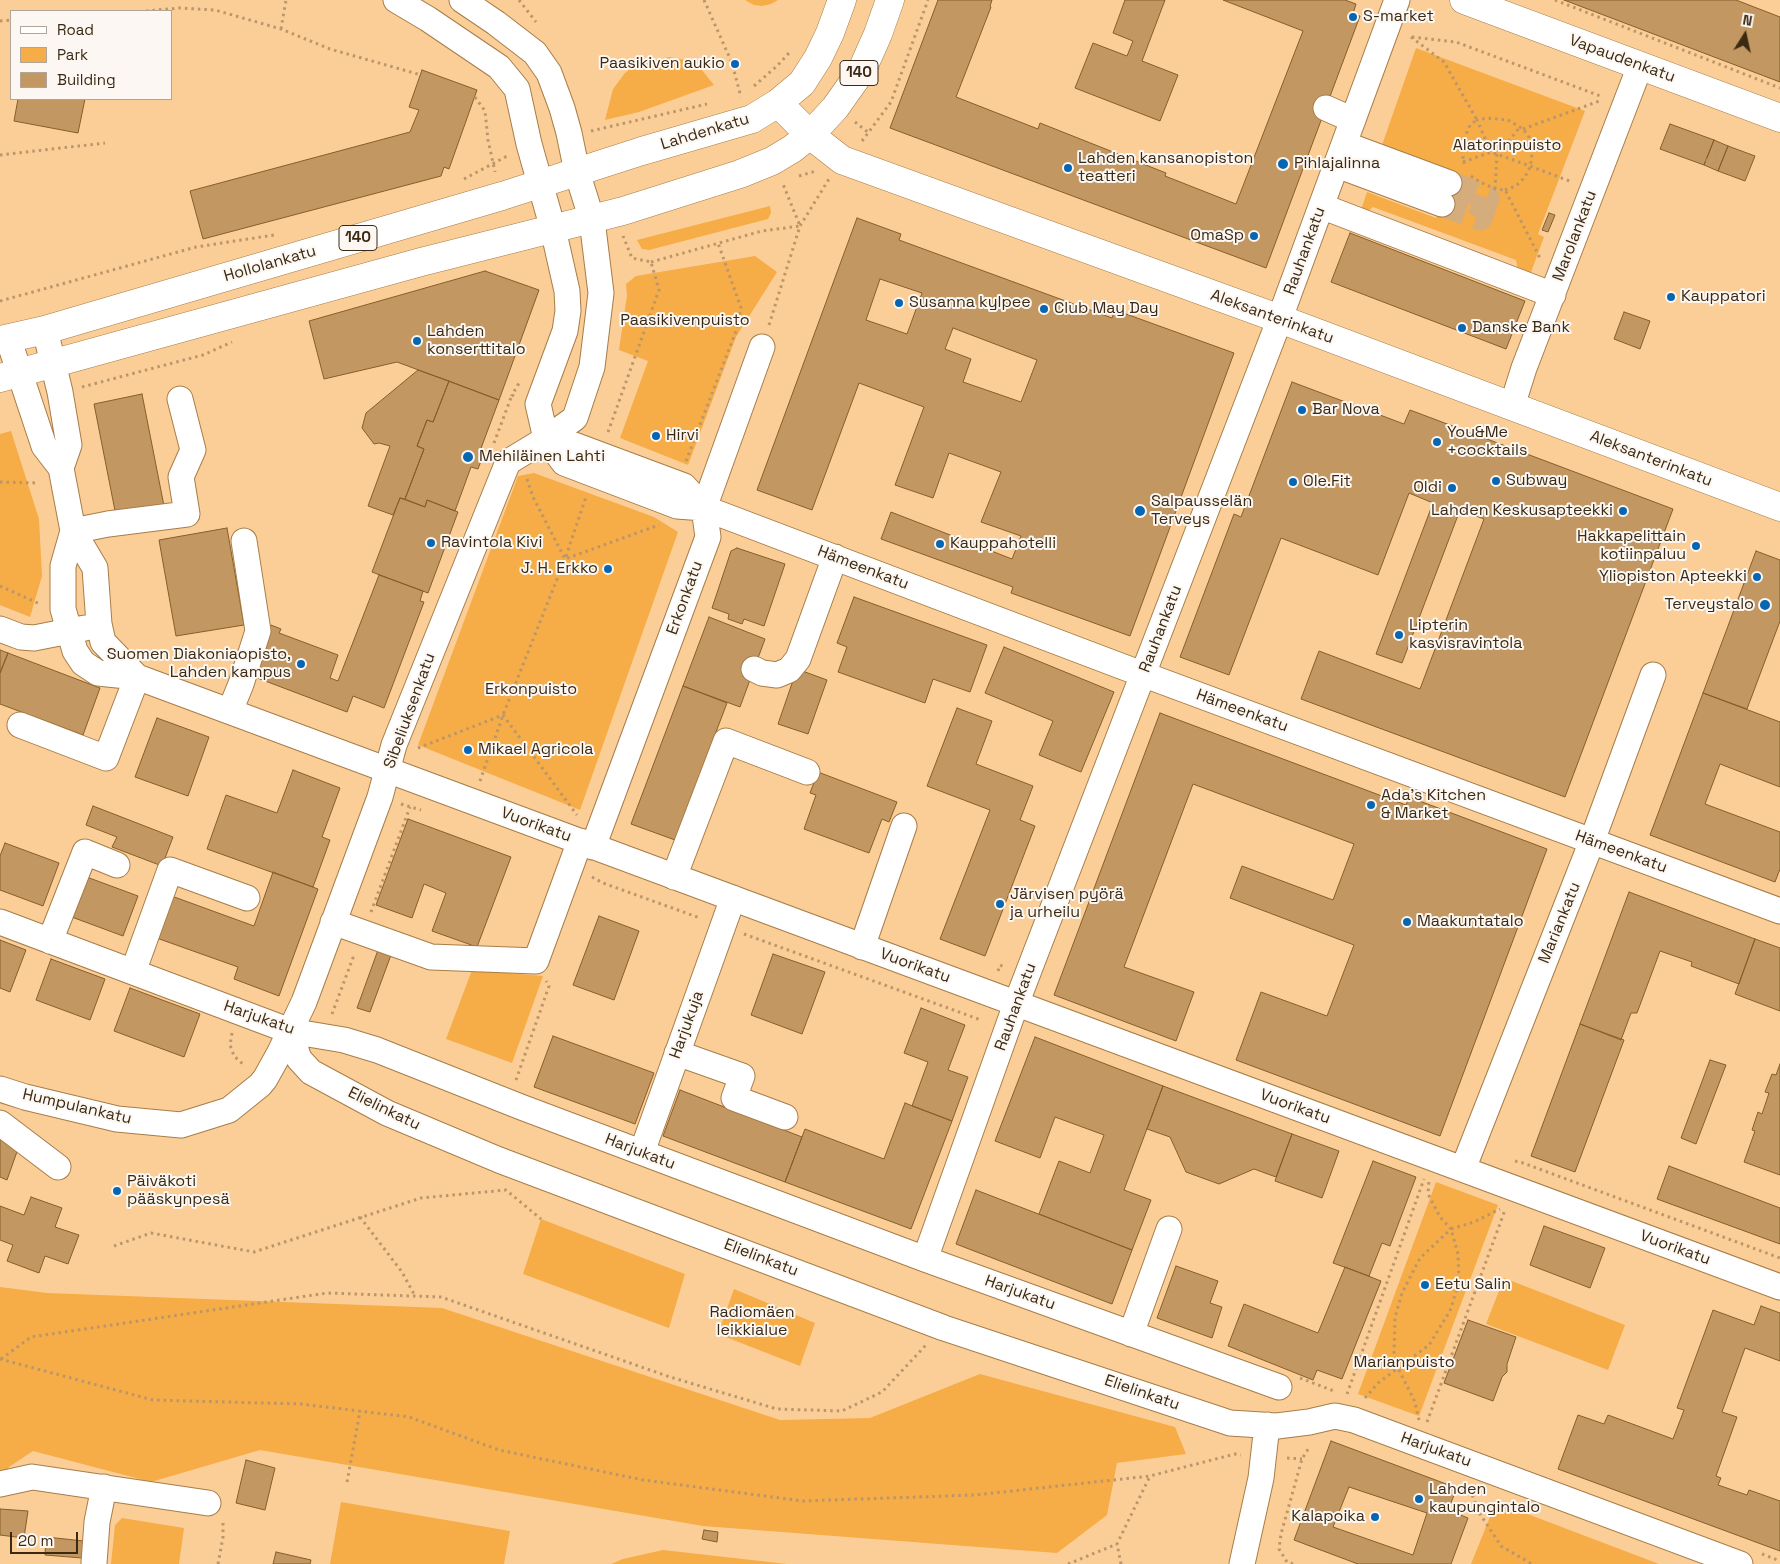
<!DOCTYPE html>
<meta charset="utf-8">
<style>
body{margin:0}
#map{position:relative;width:1780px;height:1564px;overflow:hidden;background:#fcce97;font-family:"Space Grotesk",sans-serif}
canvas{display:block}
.legend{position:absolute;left:10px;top:10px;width:162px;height:90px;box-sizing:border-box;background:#fcf7f2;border:1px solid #afa599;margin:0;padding:6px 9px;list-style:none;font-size:15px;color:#3b2a13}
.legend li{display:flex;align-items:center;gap:10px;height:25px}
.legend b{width:25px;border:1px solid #afa599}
.north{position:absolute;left:1720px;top:10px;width:50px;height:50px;-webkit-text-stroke:4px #fcf7f2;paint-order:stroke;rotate:10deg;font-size:14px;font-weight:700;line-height:20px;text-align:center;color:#3b2a13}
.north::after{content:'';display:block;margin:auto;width:18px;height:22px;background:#3b2a13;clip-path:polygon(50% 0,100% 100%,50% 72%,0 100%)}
.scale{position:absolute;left:10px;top:1532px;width:68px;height:22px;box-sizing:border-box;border:2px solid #3b2a13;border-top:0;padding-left:6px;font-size:15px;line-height:18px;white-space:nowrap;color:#3b2a13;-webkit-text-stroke:4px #fcf7f2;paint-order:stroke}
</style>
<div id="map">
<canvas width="1780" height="1564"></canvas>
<ul class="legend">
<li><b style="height:6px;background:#fff"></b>Road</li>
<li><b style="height:14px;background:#f6ac47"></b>Park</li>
<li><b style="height:14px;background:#c39762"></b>Building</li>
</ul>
<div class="north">N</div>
<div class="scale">20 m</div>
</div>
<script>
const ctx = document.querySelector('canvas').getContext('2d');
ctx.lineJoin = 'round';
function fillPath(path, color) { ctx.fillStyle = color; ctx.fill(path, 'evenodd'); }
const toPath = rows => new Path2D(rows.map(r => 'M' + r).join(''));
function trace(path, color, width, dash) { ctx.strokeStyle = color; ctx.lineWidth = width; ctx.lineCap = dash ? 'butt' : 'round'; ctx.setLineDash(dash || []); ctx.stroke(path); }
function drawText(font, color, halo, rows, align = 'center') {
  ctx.font = font + ' "Space Grotesk",sans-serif'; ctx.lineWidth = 4; ctx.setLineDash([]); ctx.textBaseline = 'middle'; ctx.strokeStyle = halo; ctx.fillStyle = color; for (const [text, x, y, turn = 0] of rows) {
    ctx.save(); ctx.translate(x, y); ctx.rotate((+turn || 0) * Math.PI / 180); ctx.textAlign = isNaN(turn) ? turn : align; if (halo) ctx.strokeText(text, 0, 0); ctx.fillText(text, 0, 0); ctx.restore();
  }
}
fillPath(toPath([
 [745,0,778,0,771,4,762,6,754,5],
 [1416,48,1585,111,1538,234,1544,237,1530,275,1518,270,1516,260,1373,207,1367,212,1361,210,1367,192,1436,218,1453,172,1382,145],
 [670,57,685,60,701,69,714,85,639,112,605,120,613,89,625,73,639,62],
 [770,206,771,213,768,219,649,250,642,249,637,240],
 [755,256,777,272,736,337,688,465,620,438,648,361,619,350,627,295,626,284,636,276],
 [11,431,39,519,42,576,30,617,0,605,0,434],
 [534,473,654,517,678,532,580,810,418,745,518,476],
 [472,970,543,976,512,1063,446,1039],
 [1436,1182,1498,1205,1419,1416,1358,1394],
 [541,1219,685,1274,669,1328,523,1274],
 [1504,1278,1625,1325,1608,1370,1486,1324],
 [0,1287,47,1293,442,1308,780,1420,870,1418,980,1374,1175,1427,1186,1454,1117,1463,1107,1515,1057,1553,703,1526,260,1450,151,1482,33,1451,9,1467,0,1482],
 [734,1289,815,1323,800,1366,718,1334],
 [341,1502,510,1531,504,1564,330,1564],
 [1496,1502,1659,1564,1471,1564],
 [122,1518,184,1528,179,1564,111,1564,115,1525],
 [663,1550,787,1564,611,1564,623,1559]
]), '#f6ac47');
const building = toPath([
 [938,0,992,0,990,6,991,7,956,97,1038,129,1040,123,1166,173,1165,176,1236,204,1303,31,1223,0,1345,0,1356,4,1353,14,1360,16,1266,268,890,128,938,0],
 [1125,0,1165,0,1142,61,1178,75,1160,121,1075,88,1093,43,1127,56,1133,41,1113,33,1125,0],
 [1564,0,1736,0,1780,17,1780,82,1564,0],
 [422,70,477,90,449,169,444,167,441,176,203,239,190,191,410,132,419,110,409,107,422,70],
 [18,99,85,99,78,133,14,121,18,99],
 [1670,124,1714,140,1704,165,1660,149,1670,124],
 [1714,140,1728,146,1718,171,1704,165,1714,140],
 [1728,146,1755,156,1745,181,1718,171,1728,146],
 [1549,213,1555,215,1548,232,1542,230,1549,213],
 [857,218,901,234,899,240,1112,318,1115,310,1234,353,1130,636,1011,593,1013,587,881,539,891,512,1012,559,1021,536,981,522,1001,472,949,453,933,498,895,485,924,407,859,383,812,510,757,490,857,218],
 [880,279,922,293,907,334,866,320,880,279],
 [953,328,1037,360,1021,402,963,382,971,359,945,349,953,328],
 [1350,233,1525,301,1506,349,1331,282,1350,233],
 [485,271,539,290,499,400,397,362,324,379,309,321,485,271],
 [1624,312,1650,321,1640,349,1614,339,1624,312],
 [418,370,449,381,433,422,427,420,417,446,424,449,405,499,400,498,393,515,368,506,390,446,379,443,374,444,362,428,366,413,418,370],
 [449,381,499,400,480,451,484,453,478,469,471,467,455,511,427,500,425,507,405,499,424,449,417,446,427,420,433,422,449,381],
 [1292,382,1404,424,1410,410,1673,509,1565,797,1301,699,1319,651,1420,689,1484,519,1460,510,1402,663,1376,654,1433,503,1409,493,1378,575,1281,538,1229,675,1180,657,1234,514,1241,517,1292,382],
 [142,394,165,511,117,521,94,404,142,394],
 [400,498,425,507,427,500,458,512,428,593,372,572,400,498],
 [227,528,244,625,176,636,159,540,227,528],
 [737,548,785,564,764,626,744,619,742,624,728,619,729,614,712,608,731,551,737,548],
 [1756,551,1780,560,1780,621,1747,709,1703,693,1756,551],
 [379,575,423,591,420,601,424,602,384,708,353,696,347,712,252,676,271,625,281,629,279,633,338,655,330,678,338,681,379,575],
 [854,597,987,645,970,692,933,679,925,703,838,672,847,647,837,643,854,597],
 [709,617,765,639,740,707,683,686,709,617],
 [1004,647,1114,692,1081,772,1039,755,1053,721,985,693,1004,647],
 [0,650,8,653,0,673,0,650],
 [8,653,100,688,83,735,0,704,0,673,8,653],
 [797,669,827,680,808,734,778,724,797,669],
 [683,686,727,703,675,840,631,824,683,686],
 [1703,693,1780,722,1780,787,1720,764,1705,804,1780,832,1780,869,1775,882,1650,835,1703,693],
 [957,708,992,721,976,764,1033,786,1020,820,1035,826,985,956,940,939,990,810,927,786,957,708],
 [1160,713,1406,805,1409,797,1547,849,1440,1136,1236,1060,1261,992,1327,1016,1354,945,1230,898,1242,866,1333,900,1354,844,1193,784,1124,967,1194,992,1176,1041,1054,995,1160,713],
 [157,718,209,737,188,796,135,777,157,718],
 [293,770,340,788,322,837,330,840,313,887,207,849,226,795,277,813,293,770],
 [818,772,897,802,889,822,882,819,869,853,804,829,816,795,810,793,818,772],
 [93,806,173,837,162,866,112,847,117,837,86,825,93,806],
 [408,819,511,857,477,947,432,931,446,893,424,884,412,918,376,905,408,819],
 [5,843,59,863,43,906,0,890,0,856,5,843],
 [273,872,318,889,279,996,234,979,238,967,151,936,166,894,254,926,273,872],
 [84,876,138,896,123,936,69,916,84,876],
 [1629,892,1755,939,1739,984,1691,966,1692,962,1660,951,1637,1013,1631,1013,1621,1040,1580,1024,1629,892],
 [599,916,639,931,614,1000,573,985,599,916],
 [1755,939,1780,948,1780,1011,1735,994,1755,939],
 [0,940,26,950,10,992,0,988,0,940],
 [378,950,391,955,370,1012,357,1008,378,950],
 [773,954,825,972,802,1034,751,1015,773,954],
 [51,959,105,979,90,1020,36,1000,51,959],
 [130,988,200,1014,184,1057,114,1031,130,988],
 [921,1008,965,1025,948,1070,968,1077,952,1121,912,1106,928,1062,904,1053,921,1008],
 [1580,1024,1624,1040,1575,1172,1531,1156,1580,1024],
 [553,1036,654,1073,635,1124,534,1087,553,1036],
 [1035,1037,1163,1086,1124,1190,1151,1200,1132,1250,1039,1214,1059,1161,1090,1173,1104,1135,1055,1117,1040,1158,995,1141,1035,1037],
 [1710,1060,1726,1065,1696,1144,1681,1138,1710,1060],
 [1780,1064,1780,1175,1744,1162,1755,1131,1752,1130,1758,1112,1762,1114,1769,1093,1765,1092,1772,1074,1776,1075,1780,1064],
 [1163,1086,1292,1134,1276,1177,1254,1169,1219,1184,1186,1172,1170,1137,1147,1129,1163,1086],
 [680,1090,802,1137,785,1182,663,1136,680,1090],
 [905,1103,952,1121,911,1229,785,1182,805,1129,884,1159,905,1103],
 [1292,1134,1339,1151,1322,1198,1275,1181,1292,1134],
 [0,1139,19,1146,7,1180,0,1177,0,1139],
 [1373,1161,1416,1177,1390,1246,1382,1243,1369,1276,1333,1263,1373,1161],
 [1669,1166,1780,1208,1780,1244,1657,1199,1669,1166],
 [976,1190,1132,1250,1112,1304,956,1244,976,1190],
 [31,1197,62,1208,55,1227,79,1235,68,1264,45,1256,39,1273,7,1261,13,1245,0,1240,0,1206,24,1215,31,1197],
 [1544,1226,1605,1248,1590,1288,1530,1265,1544,1226],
 [1176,1266,1218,1281,1210,1303,1222,1307,1212,1338,1157,1318,1176,1266],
 [1345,1267,1381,1281,1342,1379,1317,1370,1313,1380,1228,1346,1244,1304,1318,1333,1345,1267],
 [1761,1306,1780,1313,1780,1361,1745,1348,1722,1412,1737,1417,1716,1476,1721,1478,1718,1485,1747,1495,1749,1490,1780,1501,1780,1551,1558,1469,1578,1415,1604,1424,1608,1415,1673,1439,1684,1410,1677,1408,1713,1310,1754,1325,1761,1306],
 [1468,1320,1516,1337,1507,1364,1507,1372,1502,1377,1493,1401,1444,1383,1468,1320],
 [1331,1441,1457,1488,1448,1510,1468,1518,1451,1564,1358,1564,1294,1540,1331,1441],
 [1349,1487,1427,1513,1413,1555,1333,1527,1349,1487],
 [246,1460,275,1468,265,1510,236,1503,246,1460],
 [0,1509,28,1511,24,1538,0,1535,0,1509],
 [704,1530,718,1532,717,1542,702,1539,704,1530],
 [46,1537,84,1541,82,1558,45,1555,46,1537],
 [276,1552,311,1560,310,1564,273,1564,276,1552]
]);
fillPath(building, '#c39762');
trace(building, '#875e28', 1);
trace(toPath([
 [1442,204,1480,218,1487,198,1449,183]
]), '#d5ad7d', 25, [25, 12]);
const minor = toPath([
 [396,0,428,19,499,67,517,89,529,144,553,229,567,291,568,311,565,331,538,404,546,439,564,463,677,506,704,508,1118,665,1780,911],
 [1326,108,1353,120],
 [1344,144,1449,183],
 [1337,165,1442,204],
 [1321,206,1553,295],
 [45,330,60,392,69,445,61,468],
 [8,338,44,446,61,468,73,531,95,568,99,624,103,642,137,677],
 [1512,406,1524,368,1640,66],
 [546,439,574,445,684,486,704,508],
 [73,531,63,566,63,609,75,651,83,663,98,673,137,677,1780,1287],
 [73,531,108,524,187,514,181,477,193,450,180,399],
 [0,629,21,637,34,638,85,628],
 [754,669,762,673,777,675,789,670,798,659,835,557],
 [230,711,241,684,258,631,244,541],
 [20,725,106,758,137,677],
 [593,847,708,537,704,508,762,347],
 [674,877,726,741,807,772],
 [0,922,290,1031,344,1040,377,1050,521,1107,925,1259,1279,1387],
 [333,922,431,957,536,961,580,841],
 [50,941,85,852,117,865],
 [862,947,904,826],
 [133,972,170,870,247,898],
 [290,1031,299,1059,311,1072,387,1113,499,1160,944,1328,1230,1423,1277,1426,1309,1422,1335,1416,1354,1420,1740,1564],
 [677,1053,742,1076,734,1098,785,1117],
 [0,1089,25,1097,117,1119,181,1125,229,1110,260,1085,265,1079,280,1052,304,1002,380,797,394,745,508,462,546,439,575,418,592,367,601,293,592,220,577,172,569,133,562,108,549,73,535,53,496,23,462,0],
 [0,1123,58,1167],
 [642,1152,733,898],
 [1463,1169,1592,841,1653,675],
 [925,1259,1016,1004,1274,334,1397,0],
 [1131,1334,1169,1229],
 [0,1484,32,1477,208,1503],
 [94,1563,97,1522,104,1487],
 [1242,1564,1261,1478,1267,1425]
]);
const major = toPath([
 [1464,0,1780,118],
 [778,103,810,135,842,160,1280,319,1780,507],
 [0,340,45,330,502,196,642,151,752,119,778,103,802,83,818,58,830,33,842,0],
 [0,378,421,262,623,211,740,174,772,161,792,149,810,135,835,108,862,70,878,34,890,0]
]);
trace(minor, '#a77d48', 27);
trace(major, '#a77d48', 29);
trace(toPath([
 [519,0,536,22],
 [704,0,732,63,741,97],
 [1555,0,1780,88],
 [146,11,179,8,215,10,281,29,330,49,421,75],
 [0,21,11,20],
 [281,29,286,0],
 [1411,37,1444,62,1477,120,1470,125,1464,139,1462,150,1464,164],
 [1412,37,1456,42,1603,97],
 [754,86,777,66,789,53],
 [475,97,485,111,488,140,495,172],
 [855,122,869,133],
 [1523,129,1602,100],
 [591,131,707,104],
 [862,141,891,102,928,0],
 [0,155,105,143],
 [1706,160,1713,163,1722,141],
 [1463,162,1491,152],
 [799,176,816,171],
 [1471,176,1480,182,1495,189,1505,190,1540,258],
 [464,179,509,155],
 [1495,189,1497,155,1520,127],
 [1505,190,1516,186,1525,177,1529,169,1530,166,1531,162,1532,154,1529,137,1523,129,1508,120,1487,118,1477,120,1491,152,1530,166,1572,182],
 [651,262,762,231,800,226,783,184],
 [0,301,196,247,274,235],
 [769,325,800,226,829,179],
 [82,387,203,355,232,342],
 [514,396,512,395,519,383],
 [608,432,659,290,651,262,632,258,623,236],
 [494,443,512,395],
 [686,461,736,331,741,308,718,243],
 [527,479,533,497,565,559,659,525],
 [0,482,39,483],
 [0,586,40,604],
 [418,748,503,715,577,815],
 [480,781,503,715,565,559,586,497],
 [401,804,421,810],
 [592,877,603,883,700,918],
 [371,912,410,807],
 [744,934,981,1020],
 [998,971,1000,965,1006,968],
 [332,1014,354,955],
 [232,1033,230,1045,234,1056,245,1066],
 [516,1080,549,986,546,981],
 [1515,1161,1523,1163,1780,1258],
 [360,1217,402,1272,415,1296],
 [114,1246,151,1233,254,1252,421,1198,506,1190,541,1219],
 [0,1359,153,1400,301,1404,409,1417,499,1450,643,1480,803,1501,975,1495,1150,1476,1235,1454,1241,1455],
 [1,1359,31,1337,327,1293,441,1297,670,1377,777,1409,842,1411,882,1392,926,1345],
 [1300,1378,1334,1391],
 [1347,1394,1424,1179],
 [1365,1398,1378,1383,1429,1345,1450,1311,1459,1282,1458,1254,1451,1229,1474,1222,1500,1209],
 [1419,1420,1415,1402,1398,1368,1394,1356,1395,1317,1402,1293,1420,1258,1451,1229,1440,1217,1428,1194,1429,1180],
 [1427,1422,1505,1210],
 [1287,1458,1302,1459],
 [347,1482,360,1411],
 [1470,1489,1478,1511,1501,1546,1532,1564],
 [1762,1554,1780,1561],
 [218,1564,223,1537,223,1520],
 [1068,1564,1117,1544],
 [1121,1564,1117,1544,1150,1476],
 [1293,1564,1287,1562,1279,1549,1281,1534,1302,1459,1310,1446]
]), '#ba966a', 3, [2.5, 4]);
trace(minor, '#fff', 25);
trace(major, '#fff', 28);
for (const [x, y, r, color] of [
 [1353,17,5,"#0766b2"],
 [735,64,5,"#0766b2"],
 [1283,164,6,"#0766b2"],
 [1068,168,5,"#0766b2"],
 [1254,236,5,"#0766b2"],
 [1671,297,5,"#0766b2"],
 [899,303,5,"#0766b2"],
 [1044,309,5,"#0766b2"],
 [1462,328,5,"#0766b2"],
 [417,341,5,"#0766b2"],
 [1302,410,5,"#0766b2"],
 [656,436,5,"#0766b2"],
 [1437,442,5,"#0766b2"],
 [468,457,6,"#0766b2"],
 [1496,481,5,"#0766b2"],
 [1293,482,5,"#0766b2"],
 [1452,488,5,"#0766b2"],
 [1140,511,6,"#0766b2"],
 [1623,511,5,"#0766b2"],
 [431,543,5,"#0766b2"],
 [940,544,5,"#0766b2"],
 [1696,546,5,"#0766b2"],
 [608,569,5,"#0766b2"],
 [1757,577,5,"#0766b2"],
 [1765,605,6,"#0766b2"],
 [1399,635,5,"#0766b2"],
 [301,664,5,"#0766b2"],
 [468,750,5,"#0766b2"],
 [1371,805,5,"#0766b2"],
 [1000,904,5,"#0766b2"],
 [1407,922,5,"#0766b2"],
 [117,1191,5,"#0766b2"],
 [1425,1285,5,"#0766b2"],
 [1419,1499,5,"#0766b2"],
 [1375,1517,5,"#0766b2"]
]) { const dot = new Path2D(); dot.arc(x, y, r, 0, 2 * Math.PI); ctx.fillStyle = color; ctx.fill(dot); trace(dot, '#fcf7f2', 2); }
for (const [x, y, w] of [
 [859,73,38],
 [358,238,38]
]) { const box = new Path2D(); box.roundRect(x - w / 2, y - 12.5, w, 25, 4); ctx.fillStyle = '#fcf7f2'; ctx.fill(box); trace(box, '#3b2a13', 1); }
drawText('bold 15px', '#3b2a13', null, [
 ["140",859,73],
 ["140",358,238]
]);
drawText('16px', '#3b2a13', '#fcf7f2', [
 ["S-market",1363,17],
 ["Paasikiven aukio",725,64,"right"],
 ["Lahden kansanopiston",1078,159],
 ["teatteri",1078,177],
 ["Pihlajalinna",1294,164],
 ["OmaSp",1244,236,"right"],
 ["Kauppatori",1681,297],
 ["Susanna kylpee",909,303],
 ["Club May Day",1054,309],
 ["Danske Bank",1472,328],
 ["Lahden",427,332],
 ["konserttitalo",427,350],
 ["Bar Nova",1312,410],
 ["You&Me",1447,433],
 ["+cocktails",1447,451],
 ["Hirvi",666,436],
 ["Mehiläinen Lahti",479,457],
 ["Subway",1506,481],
 ["Ole.Fit",1303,482],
 ["Oldi",1442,488,"right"],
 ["Salpausselän",1151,502],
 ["Terveys",1151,520],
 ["Lahden Keskusapteekki",1613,511,"right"],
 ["Hakkapelittain",1686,537,"right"],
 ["kotiinpaluu",1686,555,"right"],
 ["Ravintola Kivi",441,543],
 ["Kauppahotelli",950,544],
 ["J. H. Erkko",598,569,"right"],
 ["Yliopiston Apteekki",1747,577,"right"],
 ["Terveystalo",1754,605,"right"],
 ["Lipterin",1409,626],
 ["kasvisravintola",1409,644],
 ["Suomen Diakoniaopisto,",291,655,"right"],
 ["Lahden kampus",291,673,"right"],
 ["Mikael Agricola",478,750],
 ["Ada's Kitchen",1381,796],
 ["& Market",1381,814],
 ["Järvisen pyörä",1010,895],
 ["ja urheilu",1010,913],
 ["Maakuntatalo",1417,922],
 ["Päiväkoti",127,1182],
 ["pääskynpesä",127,1200],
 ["Eetu Salin",1435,1285],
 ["Lahden",1429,1490],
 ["kaupungintalo",1429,1508],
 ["Kalapoika",1365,1517,"right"]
], 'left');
drawText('16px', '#3b2a13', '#fcf7f2', [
 ["Vapaudenkatu",1622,59,20],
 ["Lahdenkatu",705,132,-17],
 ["Marolankatu",1575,236,-69],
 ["Rauhankatu",1305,251,-70],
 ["Hollolankatu",270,264,-16],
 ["Aleksanterinkatu",1272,317,20],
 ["Aleksanterinkatu",1651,459,21],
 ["Hämeenkatu",863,568,21],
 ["Erkonkatu",685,598,-70],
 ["Rauhankatu",1161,629,-69],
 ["Sibeliuksenkatu",410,711,-70],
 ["Hämeenkatu",1242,711,20],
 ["Vuorikatu",536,825,20],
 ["Hämeenkatu",1621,852,20],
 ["Mariankatu",1560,923,-68],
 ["Vuorikatu",915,966,20],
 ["Rauhankatu",1016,1007,-70],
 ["Harjukatu",259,1018,19],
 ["Harjukuja",687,1025,-70],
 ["Humpulankatu",77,1107,13],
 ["Vuorikatu",1295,1107,20],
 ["Elielinkatu",384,1109,26],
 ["Harjukatu",640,1152,21],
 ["Vuorikatu",1675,1248,20],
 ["Elielinkatu",761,1258,21],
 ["Harjukatu",1020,1293,20],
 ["Elielinkatu",1142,1393,19],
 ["Harjukatu",1436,1450,20]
]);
drawText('16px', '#382917', '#fcf7f2', [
 ["Alatorinpuisto",1507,146],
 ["Paasikivenpuisto",685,321],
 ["Erkonpuisto",531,690],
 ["Radiomäen",752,1313],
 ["leikkialue",752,1331],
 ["Marianpuisto",1404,1363]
]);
</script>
